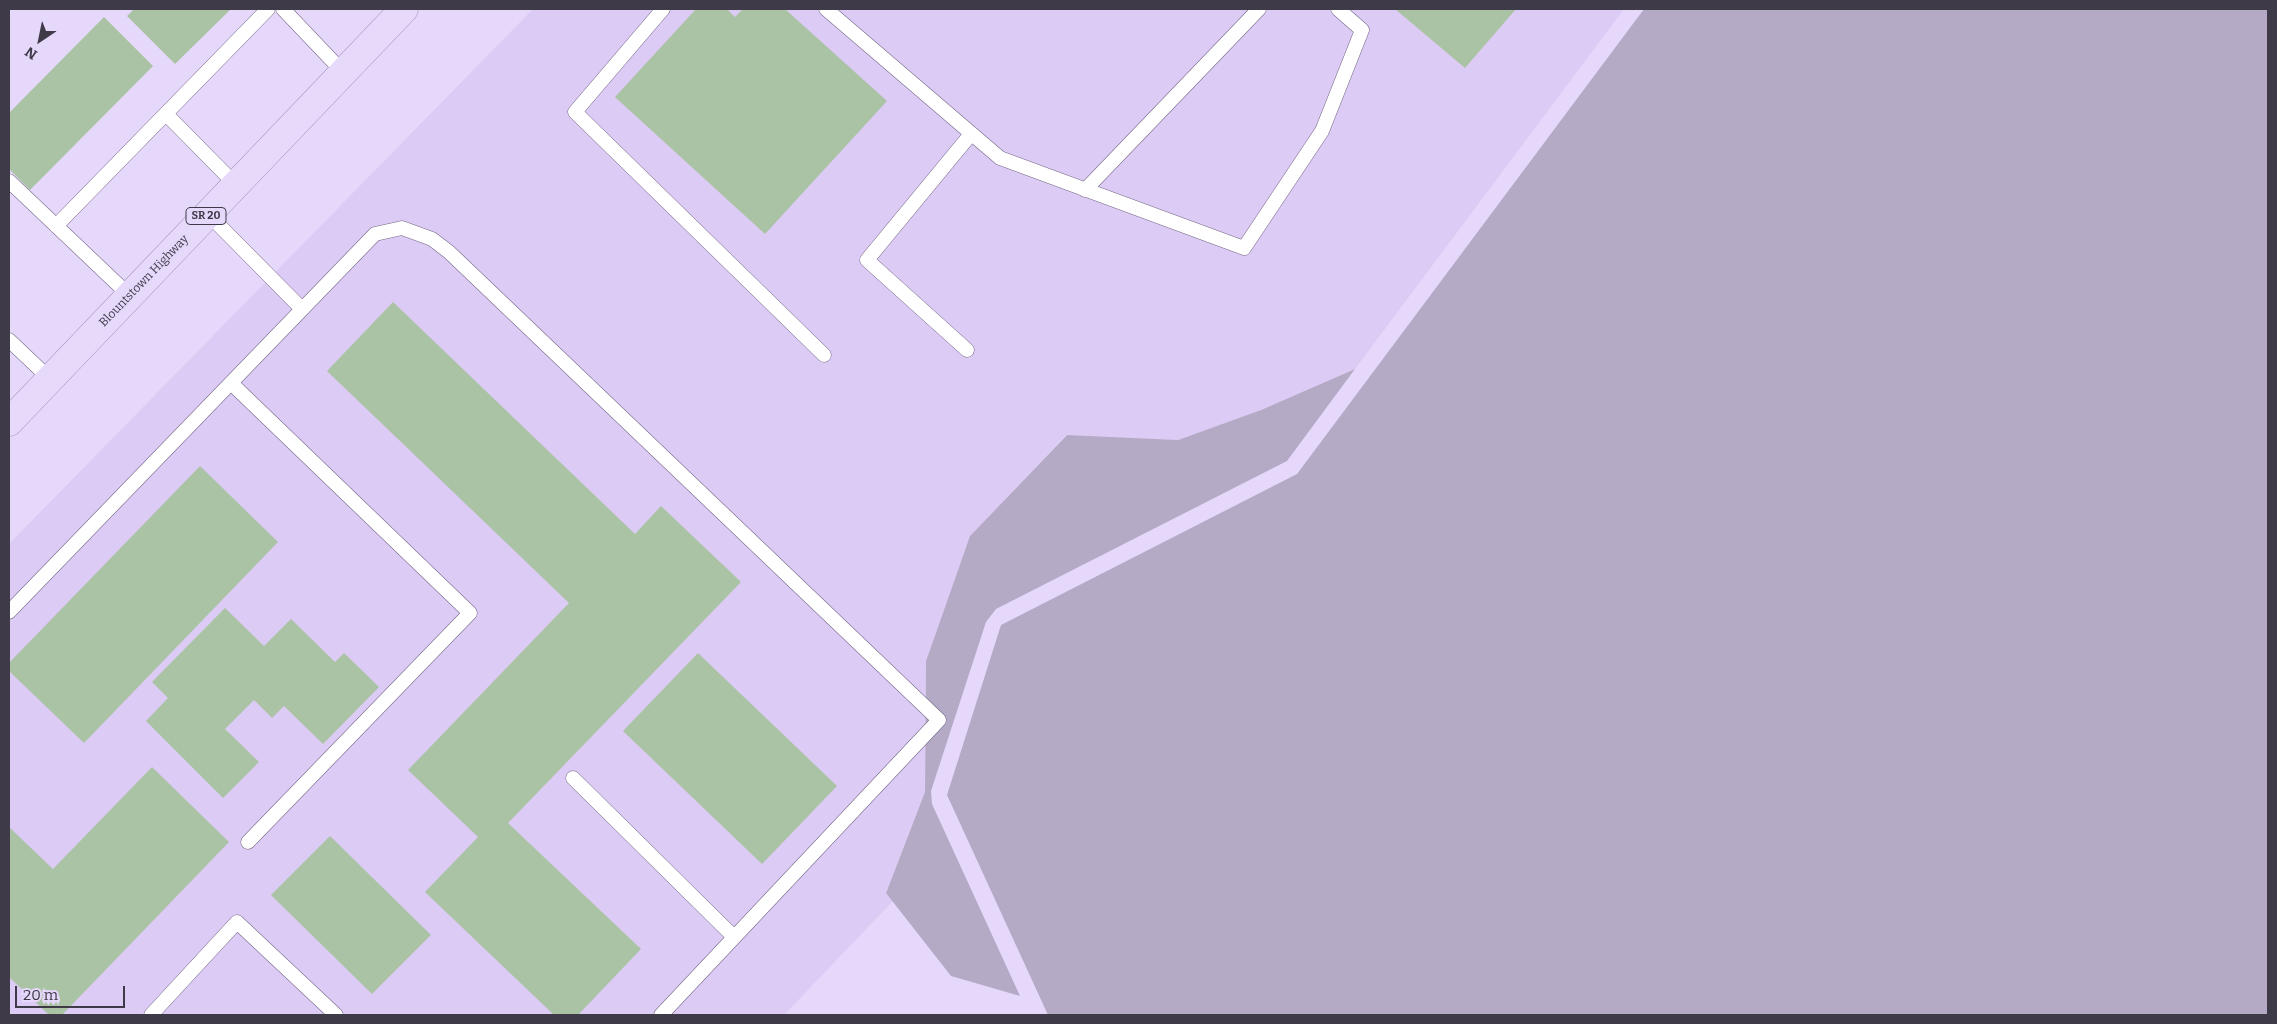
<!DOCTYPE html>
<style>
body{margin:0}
#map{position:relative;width:2277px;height:1024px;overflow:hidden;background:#e6d8fb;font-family:Bitter,serif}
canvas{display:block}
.frame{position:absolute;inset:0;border:10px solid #3f3a48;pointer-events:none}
.north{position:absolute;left:15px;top:15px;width:50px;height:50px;-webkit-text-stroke:4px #e6d8fb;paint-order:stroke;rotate:214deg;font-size:14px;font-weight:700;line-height:20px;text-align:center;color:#3f3a48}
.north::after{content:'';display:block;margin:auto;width:18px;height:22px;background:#3f3a48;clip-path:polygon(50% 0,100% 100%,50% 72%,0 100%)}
.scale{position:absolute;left:15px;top:986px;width:110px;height:22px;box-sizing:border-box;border:2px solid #3f3a48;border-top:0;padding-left:6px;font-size:15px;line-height:18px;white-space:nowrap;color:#3f3a48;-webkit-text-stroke:4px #e6d8fb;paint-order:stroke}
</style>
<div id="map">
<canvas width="2277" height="1024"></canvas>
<div class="frame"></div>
<div class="north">N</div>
<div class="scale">20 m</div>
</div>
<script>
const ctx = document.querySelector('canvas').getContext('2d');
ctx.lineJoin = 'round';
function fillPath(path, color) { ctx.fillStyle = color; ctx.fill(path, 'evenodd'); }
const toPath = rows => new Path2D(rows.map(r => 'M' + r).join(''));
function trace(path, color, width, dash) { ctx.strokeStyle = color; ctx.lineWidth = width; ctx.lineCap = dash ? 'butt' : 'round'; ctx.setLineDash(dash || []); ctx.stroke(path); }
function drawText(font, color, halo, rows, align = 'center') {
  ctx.font = font + ' Bitter,serif'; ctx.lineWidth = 5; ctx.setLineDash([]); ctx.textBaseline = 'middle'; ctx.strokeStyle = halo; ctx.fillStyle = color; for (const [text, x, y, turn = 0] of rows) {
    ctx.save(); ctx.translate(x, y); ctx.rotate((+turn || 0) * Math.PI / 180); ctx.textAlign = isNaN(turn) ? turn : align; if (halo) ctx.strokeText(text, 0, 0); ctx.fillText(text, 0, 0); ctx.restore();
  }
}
fillPath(toPath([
 [533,9,1624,9,1355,369,1261,410,1178,440,1066,435,970,536,926,661,925,792,886,892,893,901,784,1015,9,1015,9,544]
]), '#dccbf4');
fillPath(toPath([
 [1644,9,2268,9,2268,1015,1048,1015,947,795,1001,625,1297,474],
 [1355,369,1287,461,996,609,986,622,931,791,932,804,1020,996,951,976,886,893,925,792,926,661,970,536,1067,435,1178,440,1261,410]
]), '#b5aac6');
fillPath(toPath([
 [134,9,231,9,175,64,127,16],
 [696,9,727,9,735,17,743,9,785,9,887,101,765,234,615,97],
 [1395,9,1516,9,1465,68],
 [104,17,153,66,30,190,9,169,9,113],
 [393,302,635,534,661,506,741,582,508,823,641,949,578,1015,554,1015,425,892,478,837,408,770,569,603,327,371],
 [200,466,278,542,84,743,9,671,9,663],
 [225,608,264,646,291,619,335,662,344,653,379,687,323,744,284,706,272,718,254,700,225,729,259,762,223,798,146,721,168,698,152,682],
 [698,653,837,786,762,864,623,731],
 [152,767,229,842,62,1015,49,1015,9,977,9,827,53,869],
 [330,836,431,935,372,994,271,895]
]), '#abc3a5');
const lane = toPath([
 [283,9,343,72],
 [663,9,575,112,824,355],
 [826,9,1000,158,1244,248,1322,131,1362,30,1338,9],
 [166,114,236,185],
 [9,181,130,296],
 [1085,190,1259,9],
 [208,214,302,309],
 [56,226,268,9],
 [9,340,50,379],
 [967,350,867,260,971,134],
 [231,383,470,613,248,842],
 [9,612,375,234,402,228,432,239,449,252,939,720,661,1015],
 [573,778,734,937],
 [151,1015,237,922,336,1015]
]);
const primary = toPath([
 [9,422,404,9]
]);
trace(lane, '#756887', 15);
trace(primary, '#a190b9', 29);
trace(lane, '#fff', 14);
trace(primary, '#e6d9fa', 28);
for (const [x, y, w] of [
 [206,216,40]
]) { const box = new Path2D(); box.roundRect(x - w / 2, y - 8.5, w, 17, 4); ctx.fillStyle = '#e6d8fb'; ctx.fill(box); trace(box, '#3f3a48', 1); }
drawText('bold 11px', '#3f3a48', null, [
 ["SR 20",206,216]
]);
drawText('12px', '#3f3a48', '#e6d8fb', [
 ["Blountstown Highway",144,281,-46]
]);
</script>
